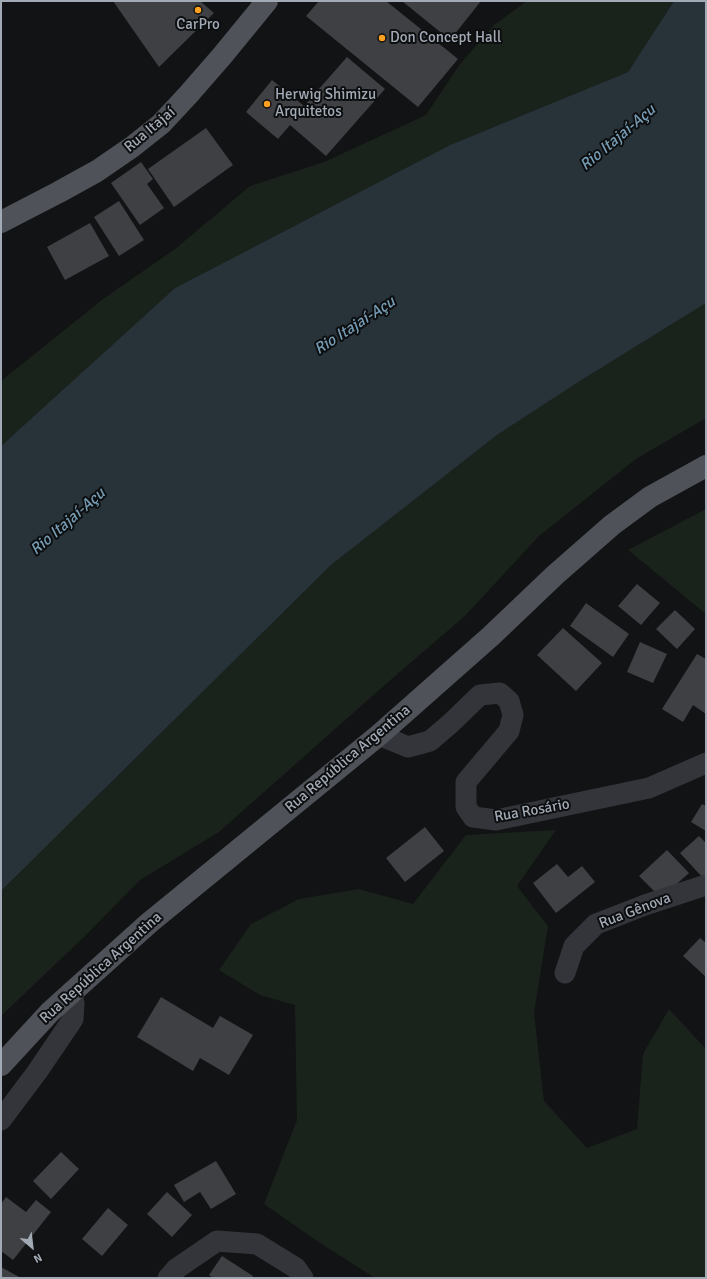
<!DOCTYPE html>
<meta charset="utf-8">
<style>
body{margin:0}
#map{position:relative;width:707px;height:1279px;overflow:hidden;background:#121314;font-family:Signika,sans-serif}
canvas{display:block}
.frame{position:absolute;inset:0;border:2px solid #a2aab6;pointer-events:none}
.north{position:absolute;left:12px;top:1227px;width:40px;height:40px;-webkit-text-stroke:3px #0d0e0f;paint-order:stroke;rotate:152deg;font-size:11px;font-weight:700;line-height:16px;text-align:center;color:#a2aab6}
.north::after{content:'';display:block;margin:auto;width:14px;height:18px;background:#a2aab6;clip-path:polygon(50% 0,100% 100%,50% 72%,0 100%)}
</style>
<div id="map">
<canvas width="707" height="1279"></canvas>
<div class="frame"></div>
<div class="north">N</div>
</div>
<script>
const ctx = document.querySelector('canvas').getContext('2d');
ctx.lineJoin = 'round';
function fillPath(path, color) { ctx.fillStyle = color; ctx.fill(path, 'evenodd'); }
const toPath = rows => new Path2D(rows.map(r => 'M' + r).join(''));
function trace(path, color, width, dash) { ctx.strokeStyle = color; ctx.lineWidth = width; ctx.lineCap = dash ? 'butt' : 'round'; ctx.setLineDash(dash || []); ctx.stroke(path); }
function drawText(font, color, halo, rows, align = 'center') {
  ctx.font = font + ' Signika,sans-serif'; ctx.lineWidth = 4; ctx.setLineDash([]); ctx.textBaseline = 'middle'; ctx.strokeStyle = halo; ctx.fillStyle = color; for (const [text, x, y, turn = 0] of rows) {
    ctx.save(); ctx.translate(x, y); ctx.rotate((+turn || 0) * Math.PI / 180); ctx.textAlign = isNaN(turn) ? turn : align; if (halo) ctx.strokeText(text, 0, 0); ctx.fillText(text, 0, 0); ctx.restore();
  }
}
fillPath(toPath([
 [527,1,674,1,628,72,450,145,175,288,1,446,1,381,103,299,175,249,250,186,324,162,426,115,460,64,494,25],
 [706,303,706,418,636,459,539,536,465,616,387,683,219,832,140,880,84,937,1,1016,1,891,331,565,497,435,580,381],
 [706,509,706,614,628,550],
 [556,830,517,886,548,926,534,1013,544,1101,587,1148,637,1129,643,1054,669,1009,706,1049,706,1278,375,1278,317,1241,264,1204,297,1120,295,1005,260,995,219,970,251,924,299,899,359,889,413,904,466,835]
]), '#1a231b');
fillPath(toPath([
 [674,1,706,1,706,303,580,381,497,435,331,565,1,891,1,446,175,288,450,145,628,72]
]), '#283339');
fillPath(toPath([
 [113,1,200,1,214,13,159,67],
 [319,1,386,1,458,59,418,107,306,16],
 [402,1,481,1,450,40],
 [347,57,385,89,326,156,290,125,278,139,246,112,272,80,304,106],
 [206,128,233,165,174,207,148,169],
 [141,162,153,179,147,184,164,208,140,225,111,183],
 [119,201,144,240,119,256,94,217],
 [90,223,109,256,65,280,47,247],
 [637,584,660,603,641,625,618,606],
 [586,603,629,634,613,657,570,626],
 [675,610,695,629,677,649,656,629],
 [563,628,602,663,576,691,537,655],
 [640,642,667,654,653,683,627,672],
 [697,654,706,659,706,714,693,705,683,722,662,709],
 [702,804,706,806,706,831,691,822],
 [425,827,444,851,405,882,386,858],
 [699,836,706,843,706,875,703,878,680,853],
 [667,850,689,873,661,898,639,876],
 [557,864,568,877,582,866,595,882,556,913,533,883],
 [700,938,706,943,706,977,683,956],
 [161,997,213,1028,220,1016,253,1035,229,1075,200,1058,193,1071,137,1037],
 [61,1152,79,1169,51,1199,33,1181],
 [216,1161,236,1194,211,1209,200,1192,184,1202,174,1185],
 [167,1192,192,1215,172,1237,147,1214],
 [6,1197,26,1212,36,1200,51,1212,13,1260,1,1251,1,1204],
 [108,1208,128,1225,102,1256,82,1239],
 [222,1256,253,1276,252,1278,213,1278,209,1275],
 [1,1267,21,1278,1,1278]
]), '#3e4044');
trace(toPath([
 [379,735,408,747,430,741,451,723,480,695,500,693,509,701,513,715,509,731,466,782,466,807,473,817,496,820,649,788,706,763],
 [565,973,574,946,596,924,645,905,706,885],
 [1,1120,37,1072,73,1019,74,1003,71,992],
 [168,1278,176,1269,217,1241,257,1244,296,1268,303,1278]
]), '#33353a', 21);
trace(toPath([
 [1,222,59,192,97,171,132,147,161,124,188,95,222,56,267,1],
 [1,1065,50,1012,149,923,379,735,491,636,555,575,612,525,650,497,706,466]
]), '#4f5259', 22);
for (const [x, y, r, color] of [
 [198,10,4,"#ffa120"],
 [382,38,4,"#ffa120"],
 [267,104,4,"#ffa120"]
]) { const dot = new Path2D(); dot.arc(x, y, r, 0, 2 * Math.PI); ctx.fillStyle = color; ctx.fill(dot); trace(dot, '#0d0e0f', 1.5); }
drawText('15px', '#a2aab6', '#0d0e0f', [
 ["CarPro",198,25,"center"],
 ["Don Concept Hall",390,38],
 ["Herwig Shimizu",275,95],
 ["Arquitetos",275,112]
], 'left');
drawText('15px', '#a2aab6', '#0d0e0f', [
 ["Rua Itajaí",150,130,-40],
 ["Rua República Argentina",348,759,-40],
 ["Rua Rosário",532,811,-10],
 ["Rua Gênova",635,911,-21],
 ["Rua República Argentina",101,968,-42]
]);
drawText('italic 16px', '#769db5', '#0d0e0f', [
 ["Rio Itajaí-Açu",618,138,-40],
 ["Rio Itajaí-Açu",355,326,-33],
 ["Rio Itajaí-Açu",68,522,-41]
]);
</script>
